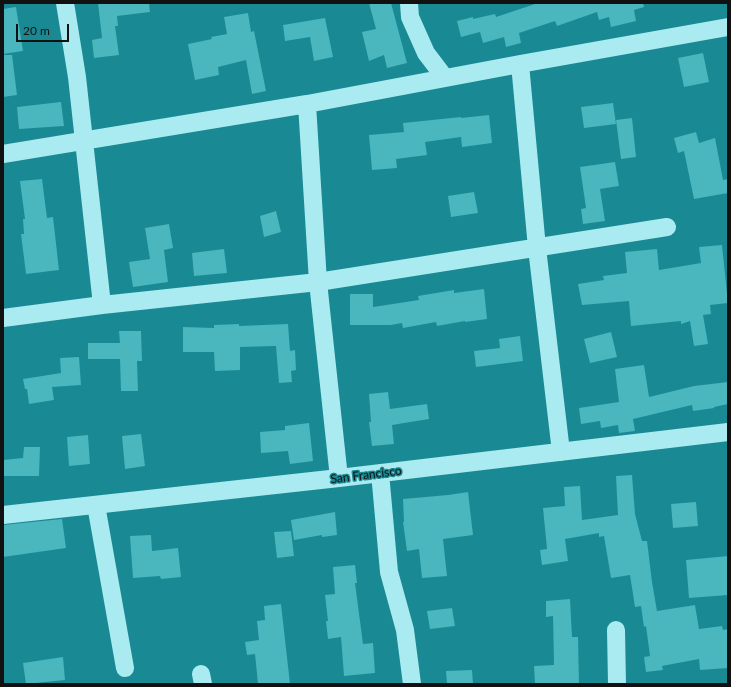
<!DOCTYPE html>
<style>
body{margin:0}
#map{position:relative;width:731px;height:687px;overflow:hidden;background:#198993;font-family:Lato,sans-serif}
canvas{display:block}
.frame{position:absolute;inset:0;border:4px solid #111;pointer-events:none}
.scale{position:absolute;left:16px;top:24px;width:53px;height:18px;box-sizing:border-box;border:2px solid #111;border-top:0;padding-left:5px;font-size:12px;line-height:14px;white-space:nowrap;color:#111;-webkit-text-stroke:3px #198993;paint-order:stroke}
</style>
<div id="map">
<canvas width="731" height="687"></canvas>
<div class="frame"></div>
<div class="scale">20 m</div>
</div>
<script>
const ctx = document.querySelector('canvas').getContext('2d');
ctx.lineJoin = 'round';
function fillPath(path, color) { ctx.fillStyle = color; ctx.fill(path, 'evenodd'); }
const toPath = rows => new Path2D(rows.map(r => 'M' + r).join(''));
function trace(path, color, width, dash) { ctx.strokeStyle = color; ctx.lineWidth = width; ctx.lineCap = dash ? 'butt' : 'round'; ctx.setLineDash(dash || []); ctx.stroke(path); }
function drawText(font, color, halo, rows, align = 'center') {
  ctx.font = font + ' Lato,sans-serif'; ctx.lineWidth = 3; ctx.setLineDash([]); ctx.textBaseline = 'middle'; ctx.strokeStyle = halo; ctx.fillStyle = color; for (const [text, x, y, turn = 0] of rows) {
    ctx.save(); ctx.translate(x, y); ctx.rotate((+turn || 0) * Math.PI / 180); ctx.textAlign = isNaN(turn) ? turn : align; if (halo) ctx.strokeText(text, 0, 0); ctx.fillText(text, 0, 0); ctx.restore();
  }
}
fillPath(toPath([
 [98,3,149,3,150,12,117,16,118,26,115,26,119,55,94,58,92,40,102,38],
 [369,3,391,3,407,63,387,68,384,55,369,61,362,32,376,29],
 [538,3,643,3,644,7,634,10,636,21,611,27,609,17,599,20,597,12,557,26,555,21,519,33,521,43,506,47,504,37,483,43,480,32,461,37,457,21,473,17,473,19,495,14,496,17],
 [16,7,23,51,3,54,3,9],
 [248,13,251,32,254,31,266,91,252,94,246,60,218,67,219,75,195,80,188,44,212,39,211,37,227,34,224,17],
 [325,18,333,57,314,61,310,37,285,41,283,25],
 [703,53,709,82,684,87,678,58],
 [3,55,12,55,17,95,3,97],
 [61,102,64,126,19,129,17,107],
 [613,103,616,124,584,128,581,107],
 [489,115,492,143,462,147,461,137,425,142,427,155,396,159,397,168,372,170,369,135,404,132,403,123,461,117,461,118],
 [632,118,636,157,621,159,616,120],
 [696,132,699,143,715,138,723,180,728,179,728,193,694,199,684,151,678,153,674,138],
 [615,162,619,186,600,189,605,221,583,224,581,209,586,208,580,167],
 [42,179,47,218,53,217,59,270,26,274,21,234,24,234,23,219,25,219,20,181],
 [474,192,478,213,451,217,448,196],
 [276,211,281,232,264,237,260,216],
 [169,224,173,248,164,250,168,282,133,287,129,262,150,259,145,228],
 [722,245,728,303,710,305,711,314,703,315,708,344,694,346,690,321,681,324,681,321,631,326,629,301,582,305,578,284,604,280,603,276,627,273,625,252,657,249,659,270,701,263,699,247],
 [224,249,227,273,194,276,192,253],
 [484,289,487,319,465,322,465,321,437,326,436,322,403,328,402,323,391,325,350,325,350,294,373,294,373,307,419,300,418,296,454,290,454,293],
 [239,324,239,326,288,324,290,351,295,350,296,370,291,371,292,382,279,383,276,346,240,347,240,370,215,371,214,352,183,352,183,327,214,328,214,325],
 [119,331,141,331,142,361,137,361,138,391,121,391,120,359,88,359,88,343,120,343],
 [611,332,617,357,590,363,584,339],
 [520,336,523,361,476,367,474,351,500,348,499,339],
 [79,357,81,385,52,387,54,400,29,404,27,389,25,389,23,379,61,373,60,358],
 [644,365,649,397,694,386,728,382,728,404,714,407,714,408,693,411,692,405,633,419,635,431,619,433,618,425,601,428,600,421,581,424,579,408,619,402,615,369],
 [388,392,390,409,427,404,429,419,392,425,394,444,372,446,369,422,371,422,369,394],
 [309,423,313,461,290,464,288,451,261,453,260,432,285,430,285,426],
 [141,434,145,466,125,469,122,436],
 [88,435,90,464,69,466,67,437],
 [24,447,40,447,39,476,3,476,3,460,23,458],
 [632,475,635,514,642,541,647,541,652,582,657,611,695,605,699,629,722,626,723,630,728,629,728,668,700,670,699,659,662,666,663,670,646,672,644,657,650,656,646,626,644,627,641,606,635,607,630,575,611,578,604,536,599,537,599,533,565,539,568,561,542,565,540,550,547,549,543,508,565,506,564,487,580,486,582,520,618,515,616,476],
 [468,492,473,535,443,539,447,576,422,578,419,549,407,551,403,522,404,522,403,499,448,495],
 [696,502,698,526,673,528,671,504],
 [335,512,337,535,322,537,322,535,294,540,291,520],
 [62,519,66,548,3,557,3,525],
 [291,531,294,556,277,558,274,532],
 [151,535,152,551,178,548,181,577,161,579,160,576,133,578,130,536],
 [728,556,728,595,689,598,686,560],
 [355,565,357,583,355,583,363,644,373,643,375,673,344,676,341,637,328,639,326,621,328,621,325,595,335,594,333,567],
 [570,599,572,637,578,637,579,684,535,684,534,666,554,665,553,616,546,617,546,601],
 [281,604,290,684,258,684,255,654,247,655,245,642,259,640,257,621,265,620,264,606],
 [452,608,455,626,430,629,427,611],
 [63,657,65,680,26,684,23,663],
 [472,670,473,684,447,684,446,671]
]), '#4ab6bd');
trace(toPath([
 [65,3,77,77,102,305],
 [409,3,410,17,426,53,445,78],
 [520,64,537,248,561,452],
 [307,104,318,282,339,478],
 [3,154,307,104,520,64,728,27],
 [3,318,102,305,318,282,667,227],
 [380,473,389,572,405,630,412,684],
 [96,505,125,668],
 [3,515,339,478,728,432],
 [616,630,617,684],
 [201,674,203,684]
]), '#a9ebf0', 18);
drawText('12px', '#111', '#198993', [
 ["San Francisco",366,475,-7]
]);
</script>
